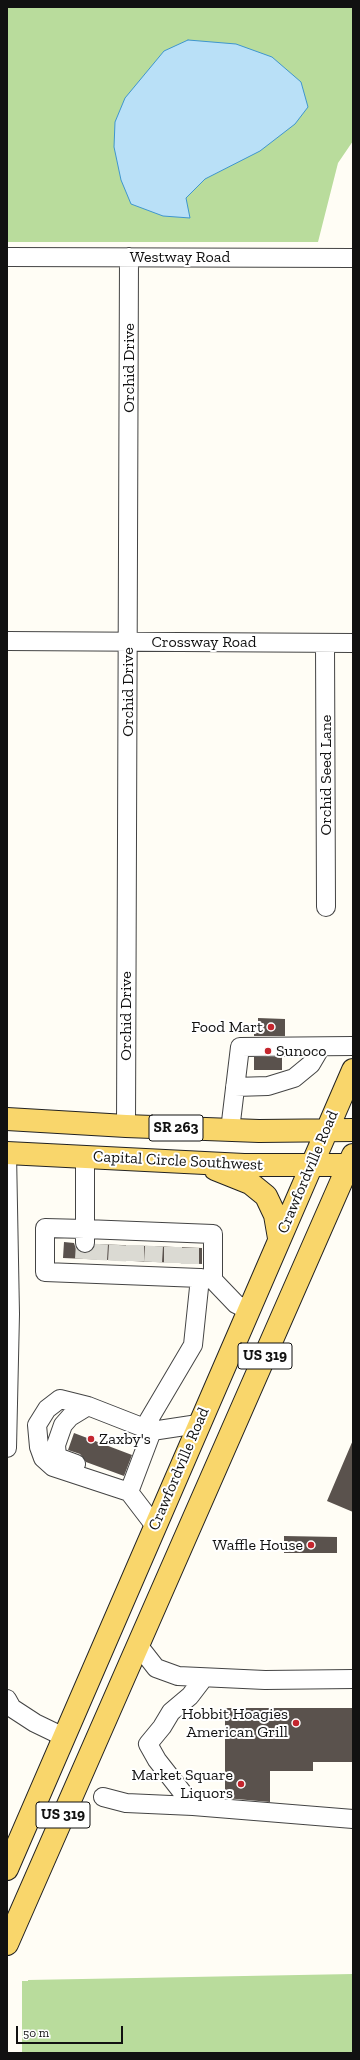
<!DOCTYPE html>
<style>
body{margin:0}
#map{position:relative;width:360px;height:2060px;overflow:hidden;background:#fffdf5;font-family:"Zilla Slab",serif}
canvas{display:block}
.frame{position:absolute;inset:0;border:8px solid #111;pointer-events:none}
.scale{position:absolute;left:16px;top:2026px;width:107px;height:18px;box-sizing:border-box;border:2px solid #111;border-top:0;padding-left:5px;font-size:12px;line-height:14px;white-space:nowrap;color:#111;-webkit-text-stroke:3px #fff;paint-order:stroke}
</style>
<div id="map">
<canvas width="360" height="2060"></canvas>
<div class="frame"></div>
<div class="scale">50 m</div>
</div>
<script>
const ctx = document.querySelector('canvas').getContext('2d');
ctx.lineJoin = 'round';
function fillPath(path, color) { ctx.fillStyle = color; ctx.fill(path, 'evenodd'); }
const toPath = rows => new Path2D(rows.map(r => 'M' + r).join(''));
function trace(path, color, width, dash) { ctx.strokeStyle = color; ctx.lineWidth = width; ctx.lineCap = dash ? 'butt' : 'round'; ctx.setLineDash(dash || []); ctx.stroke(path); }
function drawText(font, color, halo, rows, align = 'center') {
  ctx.font = font + ' "Zilla Slab",serif'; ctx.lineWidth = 4; ctx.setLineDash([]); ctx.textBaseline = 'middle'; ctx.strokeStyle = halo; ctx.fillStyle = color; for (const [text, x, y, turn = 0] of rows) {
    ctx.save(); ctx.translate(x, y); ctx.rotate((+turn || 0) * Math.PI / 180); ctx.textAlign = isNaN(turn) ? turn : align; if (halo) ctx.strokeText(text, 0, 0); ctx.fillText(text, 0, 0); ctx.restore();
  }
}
fillPath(toPath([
 [7,7,353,7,353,141,338,163,318,242,7,242],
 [353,1974,353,2053,22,2053,22,1981,28,1981,28,1980]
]), '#b9dc9c');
const water = toPath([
 [188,40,236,44,272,57,301,82,308,107,295,124,260,151,205,179,186,198,190,218,163,216,131,204,121,180,114,147,115,122,125,98,164,51,188,40]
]);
fillPath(water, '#b9e0f7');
trace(water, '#3f96cf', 1);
fillPath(toPath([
 [258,1018,285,1019,285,1036,254,1036,254,1032,258,1033],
 [254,1057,282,1057,282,1070,254,1070],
 [64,1242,74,1243,76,1249,85,1253,91,1252,95,1244,202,1248,202,1264,63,1258],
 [74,1433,132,1455,124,1476,86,1462,80,1454,68,1450],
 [353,1440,353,1512,327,1501],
 [284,1536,337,1537,337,1553,284,1553],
 [225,1708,353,1708,353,1762,313,1762,313,1771,270,1771,270,1802,225,1798]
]), '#5a524d');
trace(toPath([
 [190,1248,190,1264],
 [84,1259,85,1243],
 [98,1260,99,1244],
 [117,1261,118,1245],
 [135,1261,135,1245],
 [153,1262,154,1246],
 [173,1263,173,1247]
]), '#dbdad3', 18, [18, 9]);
const minor = toPath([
 [7,257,353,258],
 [7,641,353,643],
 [325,643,326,907],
 [235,1087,268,1086,294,1078,311,1064,321,1047],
 [126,1126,129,257],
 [230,1130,240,1047,353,1046],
 [85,1243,85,1229,45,1228,45,1272,200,1278,213,1280,213,1234,85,1229,85,1157],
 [213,1280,236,1304,248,1310],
 [144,1428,193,1345,200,1278],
 [7,1448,10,1314,7,1153],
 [76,1464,57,1457,56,1445,63,1425,70,1417,88,1406],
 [129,1492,152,1431],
 [155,1526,129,1492,53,1467,43,1458,39,1447,37,1425,47,1409,60,1399,88,1406,152,1431,198,1424],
 [138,1645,156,1668,178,1676,265,1680,353,1679],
 [7,1699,12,1708,35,1723,64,1737],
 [103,1797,126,1803,193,1806,353,1819],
 [193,1806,157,1760,148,1744,162,1727,171,1712,190,1696,203,1679]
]);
const major = toPath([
 [7,1119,126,1126,259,1131,353,1130],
 [7,1153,244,1165,353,1165],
 [215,1169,250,1183,266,1196,275,1215,279,1238],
 [7,1869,353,1070],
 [7,1944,353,1155]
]);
trace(minor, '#444', 20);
trace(major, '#222', 24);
trace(minor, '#fff', 18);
trace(major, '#f9d66b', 22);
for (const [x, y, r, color] of [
 [271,1027,4,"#c4262e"],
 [268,1051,4,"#c4262e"],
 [91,1439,4,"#c4262e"],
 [311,1545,4,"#c4262e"],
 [296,1723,4,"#c4262e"],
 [241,1784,4,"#c4262e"]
]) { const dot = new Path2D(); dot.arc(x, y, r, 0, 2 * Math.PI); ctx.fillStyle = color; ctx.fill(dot); trace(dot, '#fff', 1.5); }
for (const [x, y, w] of [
 [176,1128,54],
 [265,1356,54],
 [63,1815,54]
]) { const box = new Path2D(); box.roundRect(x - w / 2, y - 13, w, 26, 3); ctx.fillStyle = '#fff'; ctx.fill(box); trace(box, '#111', 1); }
drawText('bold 15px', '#111', null, [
 ["SR 263",176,1128],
 ["US 319",265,1356],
 ["US 319",63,1815]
]);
drawText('16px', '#111', '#fff', [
 ["Westway Road",180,257],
 ["Orchid Drive",129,368,-90],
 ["Crossway Road",204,642],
 ["Orchid Drive",128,692,-90],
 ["Orchid Seed Lane",326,775,-90],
 ["Orchid Drive",126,1016,-90],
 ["Capital Circle Southwest",178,1161,3],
 ["Crawfordville Road",308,1172,-67],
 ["Crawfordville Road",179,1469,-67]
]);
drawText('16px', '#111', '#fff', [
 ["Food Mart",263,1027],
 ["Sunoco",276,1051,"left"],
 ["Zaxby's",99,1439,"left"],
 ["Waffle House",303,1545],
 ["Hobbit Hoagies",288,1714],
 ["American Grill",288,1732],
 ["Market Square",233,1775],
 ["Liquors",233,1793]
], 'right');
</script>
